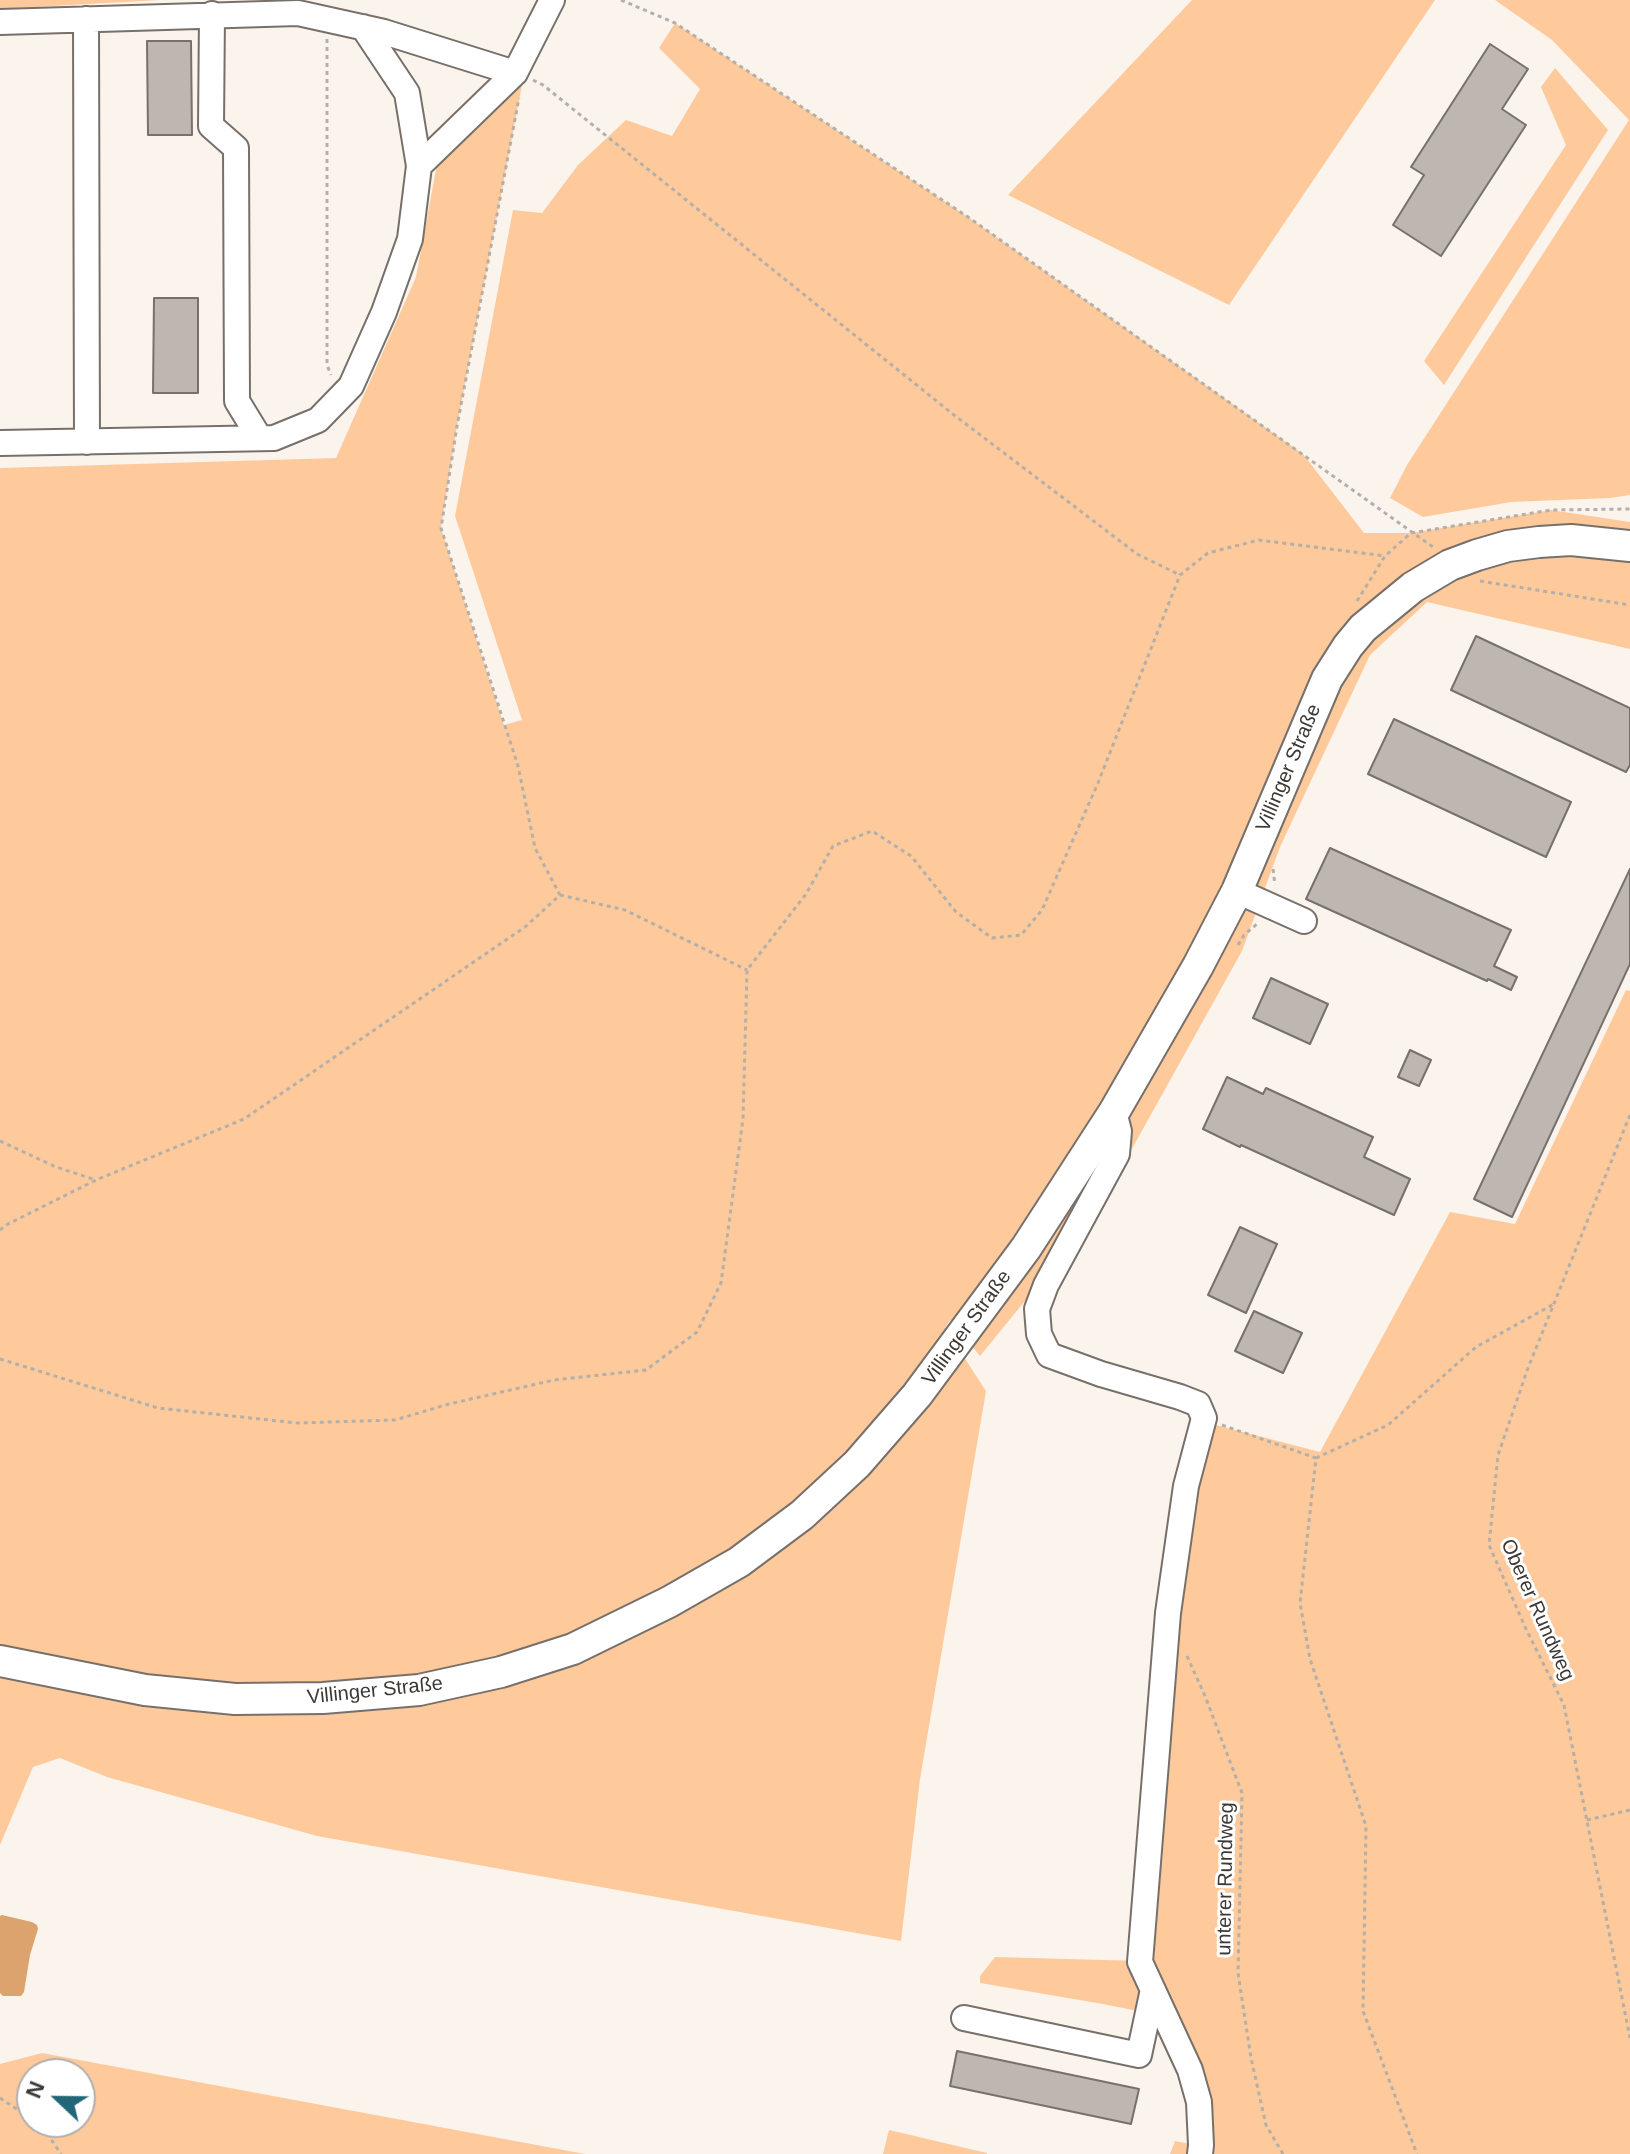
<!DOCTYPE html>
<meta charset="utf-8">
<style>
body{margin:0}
#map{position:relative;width:1630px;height:2154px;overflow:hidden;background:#fbf4ed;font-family:Arial,sans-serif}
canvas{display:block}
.north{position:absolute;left:16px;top:2058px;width:80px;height:80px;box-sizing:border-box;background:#fff;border:2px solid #b1afae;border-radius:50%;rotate:292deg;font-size:22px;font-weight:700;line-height:32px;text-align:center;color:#3b3835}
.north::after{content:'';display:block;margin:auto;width:28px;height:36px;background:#226778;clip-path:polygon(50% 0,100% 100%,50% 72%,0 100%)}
</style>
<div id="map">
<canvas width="1630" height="2154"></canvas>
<div class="north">N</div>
</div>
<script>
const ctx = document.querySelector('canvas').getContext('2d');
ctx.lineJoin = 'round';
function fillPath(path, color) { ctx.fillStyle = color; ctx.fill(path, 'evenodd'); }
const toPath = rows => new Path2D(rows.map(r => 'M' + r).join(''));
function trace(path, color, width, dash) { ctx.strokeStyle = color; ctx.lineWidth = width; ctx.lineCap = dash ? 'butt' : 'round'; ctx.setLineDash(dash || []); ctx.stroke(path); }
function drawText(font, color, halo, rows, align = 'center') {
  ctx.font = font + ' Arial,sans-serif'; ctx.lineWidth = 6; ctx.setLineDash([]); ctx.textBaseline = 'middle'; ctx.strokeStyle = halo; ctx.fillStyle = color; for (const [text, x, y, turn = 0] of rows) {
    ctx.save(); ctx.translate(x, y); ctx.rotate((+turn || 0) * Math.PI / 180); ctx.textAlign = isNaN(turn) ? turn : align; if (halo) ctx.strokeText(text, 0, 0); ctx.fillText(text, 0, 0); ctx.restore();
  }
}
fillPath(toPath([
 [0,0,160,0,0,9],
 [1192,0,1435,0,1229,305,1008,195],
 [1495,0,1630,0,1630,495,1610,498,1511,502,1423,517,1390,498,1407,465,1629,120,1552,40],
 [675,23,968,217,1303,454,1364,533,1411,533,1551,510,1630,522,1630,649,1427,602,1370,655,1280,847,1242,951,1119,1172,1103,1165,1029,1296,980,1356,950,1320,945,1328,986,1391,920,1779,901,1941,317,1836,107,1777,60,1758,33,1767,0,1845,0,468,336,458,416,277,437,164,522,85,457,426,441,528,504,725,522,720,455,516,513,210,542,213,578,165,626,120,672,136,700,89,659,48],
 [1555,68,1608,130,1444,385,1424,361,1566,145,1541,87],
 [1626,990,1630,991,1630,2154,1170,2154,1175,2141,1196,2145,1188,2041,1162,2016,1103,2004,980,1983,980,1976,995,1957,1140,1961,1186,1486,1216,1425,1320,1452,1450,1212,1515,1224],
 [42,2053,585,2154,0,2154,0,2064],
 [32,2074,80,2074,80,2122,32,2122],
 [889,2130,987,2153,987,2154,883,2154]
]), '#feca9c');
fillPath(toPath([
 [2,1915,32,1922,37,1925,38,1929,30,1955,24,1992,21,1996,3,1996,0,1993,0,1916]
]), '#dca36e');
const building = toPath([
 [147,41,191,41,192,135,148,135,147,41],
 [1490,44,1528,69,1502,109,1526,125,1441,256,1393,225,1424,175,1411,167,1490,44],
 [154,298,198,298,198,393,153,393,154,298],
 [1476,636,1630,708,1630,765,1626,772,1451,690,1476,636],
 [1394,719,1571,802,1546,857,1368,774,1394,719],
 [1330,848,1511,930,1494,966,1517,977,1511,990,1488,979,1487,981,1306,899,1330,848],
 [1630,869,1630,964,1512,1217,1474,1199,1630,869],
 [1271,978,1328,1004,1310,1044,1253,1018,1271,978],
 [1410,1050,1431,1060,1419,1086,1398,1077,1410,1050],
 [1227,1077,1263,1094,1266,1088,1373,1137,1364,1157,1410,1179,1394,1215,1241,1145,1240,1147,1203,1129,1227,1077],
 [1240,1227,1277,1244,1246,1313,1208,1295,1240,1227],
 [1254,1311,1302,1333,1283,1373,1235,1351,1254,1311],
 [957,2051,1139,2089,1131,2124,950,2086,957,2051]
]);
fillPath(building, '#beb6b0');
trace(building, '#78716b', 2);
const minor = toPath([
 [212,14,211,126,236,148,237,401,259,437],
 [86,19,87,442],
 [0,22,298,13,384,32,515,73],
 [363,27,407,93,419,166],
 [0,443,274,438,318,420,351,386,384,312,410,239,419,166,515,73,552,0],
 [1237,891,1304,921],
 [1114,1112,1119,1131,1117,1154,1046,1285,1037,1309,1039,1334,1049,1355,1101,1374,1180,1397,1198,1404,1204,1418,1186,1486,1168,1613,1140,1962,1190,2070,1199,2102,1201,2145,1200,2154],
 [964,2018,1139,2055,1152,1994,1154,1993]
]);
const major = toPath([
 [0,1661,145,1690,235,1699,323,1698,419,1690,501,1672,573,1649,669,1602,739,1562,802,1515,857,1464,917,1395,1026,1248,1114,1112,1198,966,1237,891,1327,679,1348,646,1363,628,1413,587,1450,565,1477,555,1508,546,1539,542,1571,540,1630,546]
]);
trace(minor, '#77706a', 28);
trace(major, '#77706a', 34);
trace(toPath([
 [621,0,675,23,968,217,1433,547],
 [327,39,327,365,331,375],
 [533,80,543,85,954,415,1137,554,1180,575],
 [1480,581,1630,605],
 [1357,601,1385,556,1411,533,1551,510,1630,509],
 [1273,869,1275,885],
 [560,895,625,910,747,970],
 [1238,945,1244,935,1257,924],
 [1630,1115,1528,1368,1498,1455,1489,1545,1526,1629,1564,1705,1630,2038],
 [0,1141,56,1167,96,1180],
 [0,1230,6,1225,96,1180,244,1119,525,927,560,895,535,848,518,766,441,528,457,426,519,98],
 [0,1359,158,1408,297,1423,395,1420,449,1404,554,1380,646,1370,697,1332,721,1283,743,1119,747,970,806,894,833,846,872,831,911,856,956,912,992,938,1021,935,1042,910,1098,783,1180,575,1208,553,1259,540,1385,556],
 [1222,1425,1316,1458,1300,1603,1310,1659,1366,1826,1363,2011,1417,2154],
 [1316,1458,1388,1425,1476,1347,1554,1304],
 [1187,1656,1205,1696,1242,1793,1238,1973,1251,2058,1266,2125,1283,2154],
 [1587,1820,1630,1810],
 [0,2098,32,2119],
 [36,2122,42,2126,61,2154]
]), '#b5afa9', 3, [4, 4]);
trace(minor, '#fff', 24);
trace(major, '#fff', 30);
drawText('20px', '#3b3835', '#fff', [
 ["Villinger Straße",1289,768,-67],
 ["Villinger Straße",967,1328,-54],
 ["Oberer Rundweg",1537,1610,66],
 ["Villinger Straße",375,1691,-6],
 ["unterer Rundweg",1226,1879,-89]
]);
</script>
